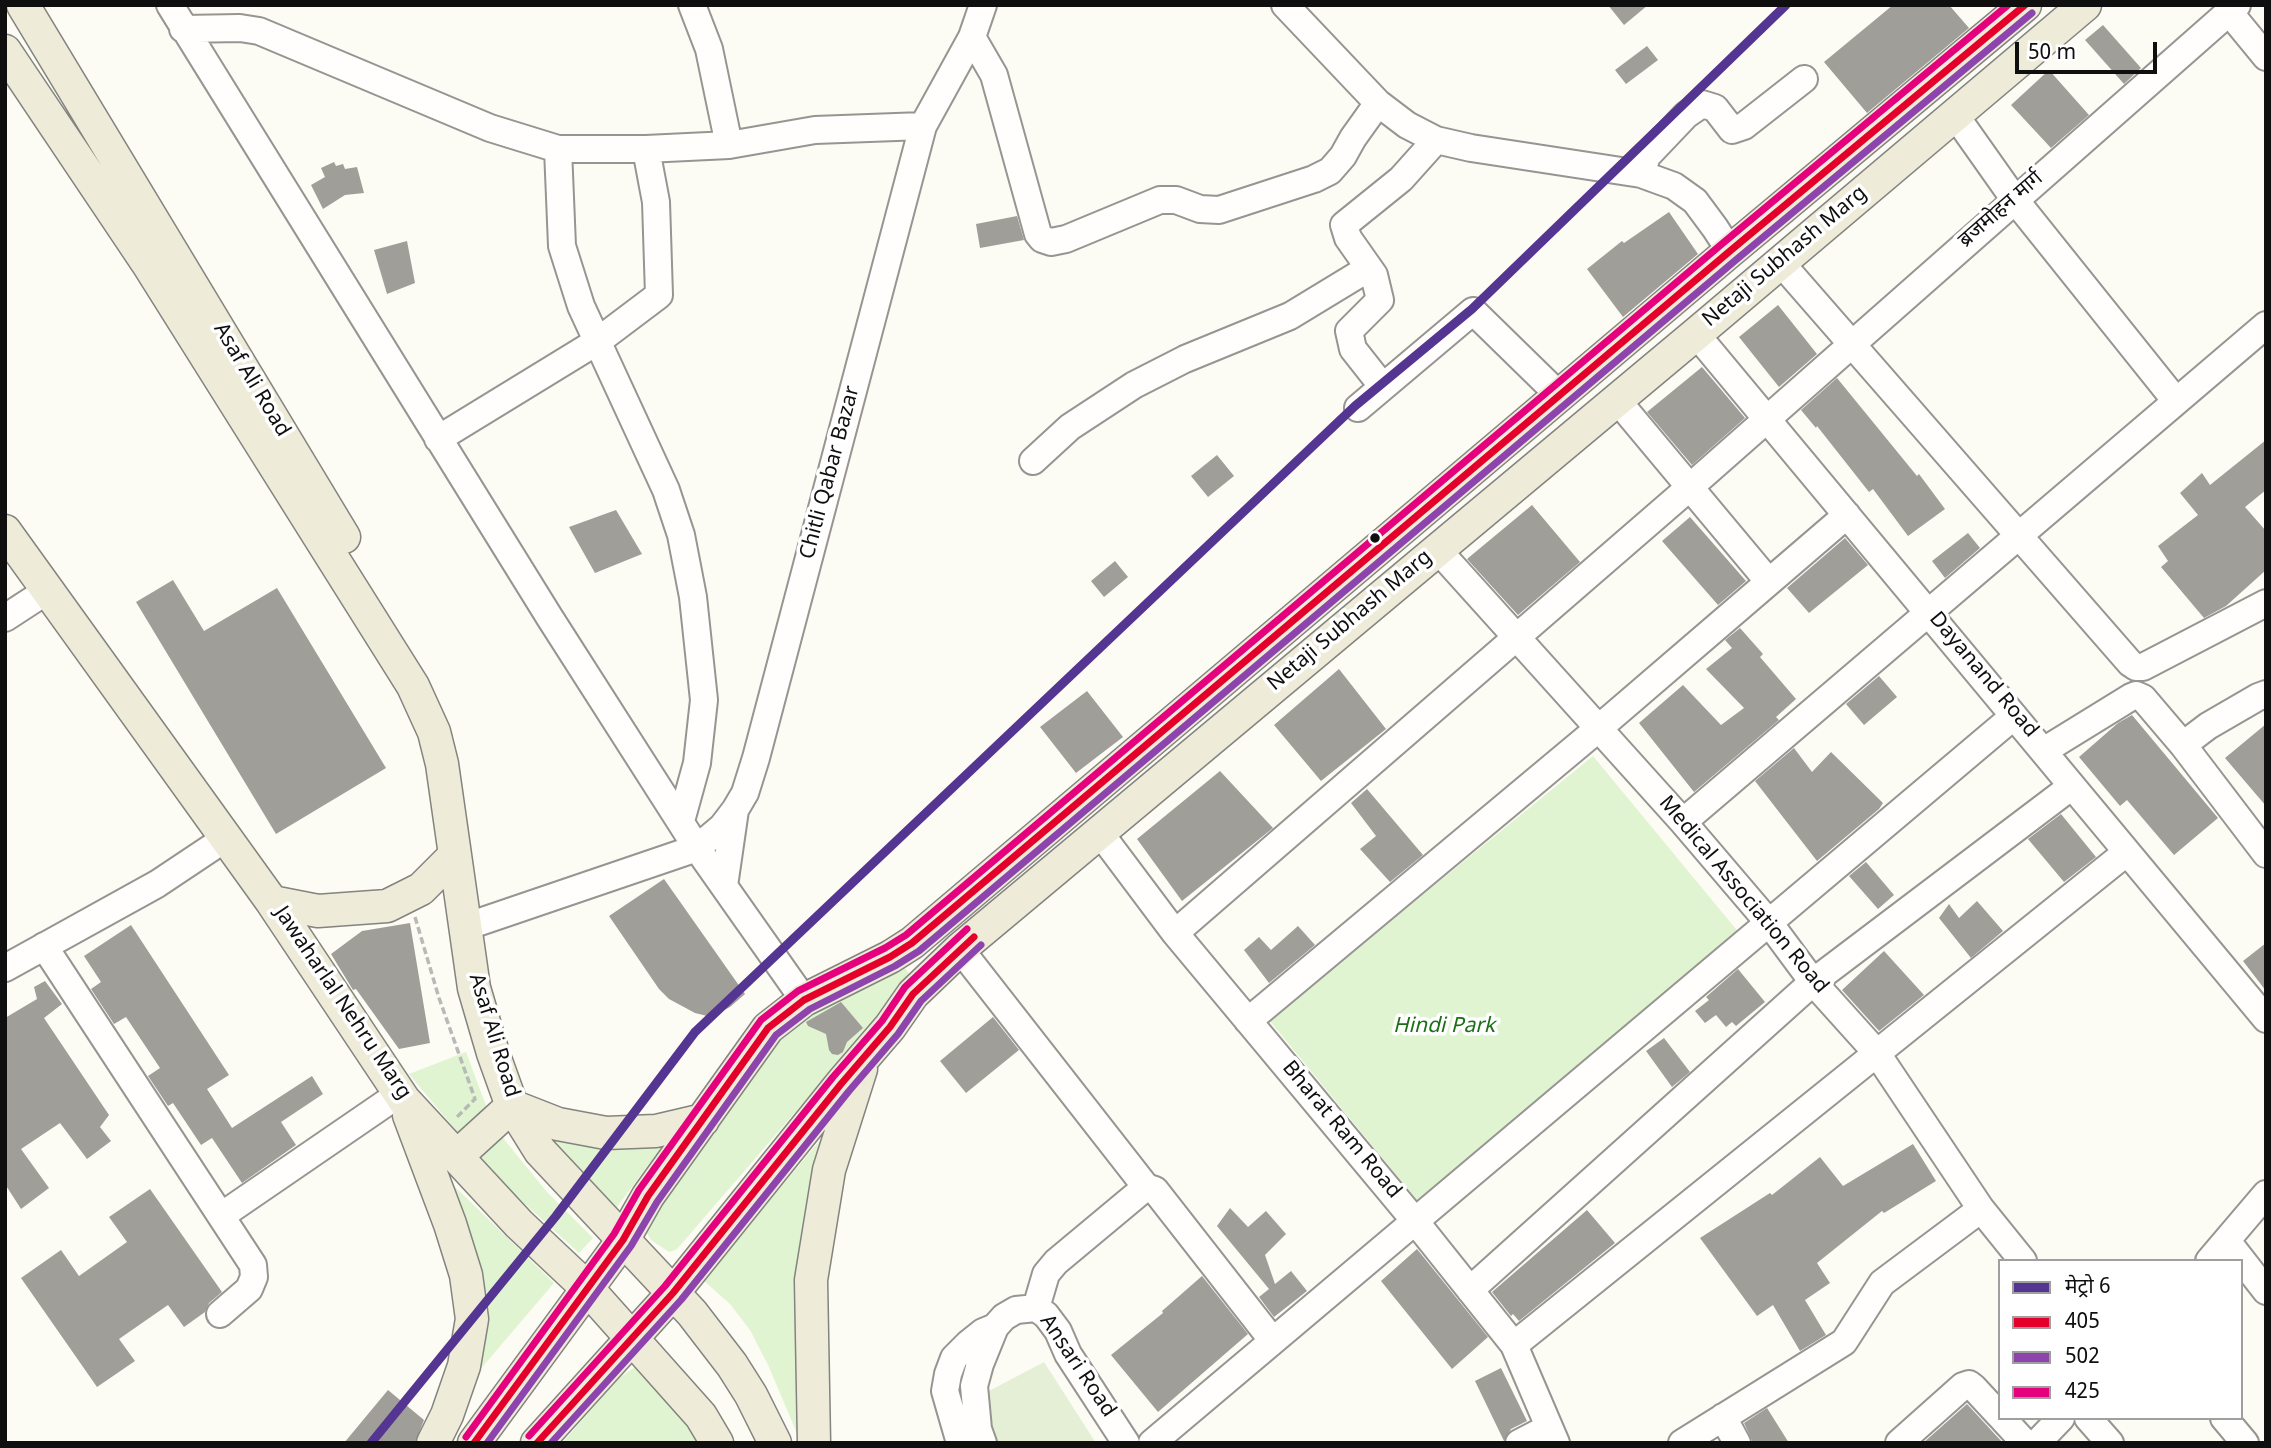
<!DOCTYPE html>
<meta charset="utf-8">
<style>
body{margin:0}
#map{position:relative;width:2271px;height:1448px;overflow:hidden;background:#fcfbf4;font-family:Georgia,"Noto Sans Devanagari",serif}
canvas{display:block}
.frame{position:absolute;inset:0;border:7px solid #0f0f0f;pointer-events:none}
.legend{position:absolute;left:1998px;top:1259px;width:245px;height:161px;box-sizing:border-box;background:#fff;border:2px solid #9f9f9f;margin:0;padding:9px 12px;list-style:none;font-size:21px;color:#0f0f0f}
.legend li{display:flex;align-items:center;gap:14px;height:35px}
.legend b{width:35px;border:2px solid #9f9f9f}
.scale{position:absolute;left:2015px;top:42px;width:142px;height:32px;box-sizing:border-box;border:4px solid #0f0f0f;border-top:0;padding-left:9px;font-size:21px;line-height:24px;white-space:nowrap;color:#0f0f0f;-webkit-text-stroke:5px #fff;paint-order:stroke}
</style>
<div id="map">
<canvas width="2271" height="1448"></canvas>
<div class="frame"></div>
<ul class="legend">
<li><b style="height:9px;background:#553592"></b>मेट्रो 6</li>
<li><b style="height:9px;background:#e4002b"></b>405</li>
<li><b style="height:9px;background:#8e44ad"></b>502</li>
<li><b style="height:9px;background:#e5007d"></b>425</li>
</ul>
<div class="scale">50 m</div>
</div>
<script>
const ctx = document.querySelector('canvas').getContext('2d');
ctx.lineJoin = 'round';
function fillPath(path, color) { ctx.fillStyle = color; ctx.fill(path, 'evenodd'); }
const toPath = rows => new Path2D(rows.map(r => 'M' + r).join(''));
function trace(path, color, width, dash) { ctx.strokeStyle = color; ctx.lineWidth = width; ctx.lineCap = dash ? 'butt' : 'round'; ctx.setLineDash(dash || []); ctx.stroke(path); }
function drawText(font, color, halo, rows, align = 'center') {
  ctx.font = font + ' Georgia,"Noto Sans Devanagari",serif'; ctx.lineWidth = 7; ctx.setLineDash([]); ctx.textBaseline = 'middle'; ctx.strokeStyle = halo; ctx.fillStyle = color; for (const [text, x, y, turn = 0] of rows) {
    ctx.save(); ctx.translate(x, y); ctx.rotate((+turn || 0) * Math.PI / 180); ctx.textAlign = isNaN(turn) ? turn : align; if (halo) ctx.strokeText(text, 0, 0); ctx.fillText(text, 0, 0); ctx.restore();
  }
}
fillPath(toPath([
 [1593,756,1740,934,1417,1200,1269,1020],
 [903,966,912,977,677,1249,670,1252,666,1250,651,1240,647,1233,653,1216,784,1022],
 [466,1052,494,1127,547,1192,593,1238,579,1253,493,1175,409,1074],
 [544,1137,591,1146,667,1140,614,1211],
 [822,1138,807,1443,801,1443,769,1367,750,1330,730,1304,703,1280],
 [451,1183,554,1283,472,1379],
 [641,1363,716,1443,562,1443,619,1378]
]), '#e1f4d1');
fillPath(toPath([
 [1044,1362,1096,1443,993,1443,989,1391]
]), '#e5efd6');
fillPath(toPath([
 [1608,5,1648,5,1624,25],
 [1893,5,1949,5,1969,28,1867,113,1824,62],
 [2103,25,2141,68,2124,84,2085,40],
 [1647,46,1658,60,1626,84,1615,70],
 [2049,70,2089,115,2051,148,2011,105],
 [334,162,336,166,343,164,345,169,357,167,364,193,345,195,323,209,311,185,325,177,321,168],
 [1669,212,1698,254,1623,317,1587,269,1622,241,1624,243],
 [1017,216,1024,240,980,248,976,224],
 [407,241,415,283,387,294,374,250],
 [1778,305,1817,354,1779,387,1739,337],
 [1702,367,1745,418,1692,465,1647,412],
 [1837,378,1917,476,1919,474,1945,509,1908,536,1873,489,1869,492,1817,426,1816,428,1801,410],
 [2266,440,2266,490,2245,507,2266,531,2266,570,2226,606,2204,618,2161,567,2168,561,2158,546,2198,515,2180,493,2202,473,2210,485],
 [1217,455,1234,476,1208,497,1191,476],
 [1532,505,1580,562,1518,615,1467,559],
 [616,510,642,554,595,573,569,527],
 [1690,517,1746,581,1718,605,1662,541],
 [1968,533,1980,548,1945,578,1932,561],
 [1845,538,1868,565,1809,613,1787,588],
 [1115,561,1128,577,1104,597,1091,581],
 [173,580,204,631,277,588,386,768,276,834,136,602],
 [1740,628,1763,654,1760,657,1796,699,1776,717,1779,720,1694,792,1639,723,1683,685,1721,725,1744,708,1706,669,1732,648,1725,640],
 [1339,669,1386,729,1321,781,1274,725],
 [1879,676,1897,697,1864,725,1846,704],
 [1087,691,1123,737,1076,773,1040,727],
 [2132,715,2218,818,2174,855,2127,800,2120,806,2079,757,2118,723],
 [2266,724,2266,806,2225,758],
 [1794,748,1812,772,1831,752,1883,803,1879,809,1817,861,1755,781],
 [1220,771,1273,828,1182,901,1137,839],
 [1367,789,1423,855,1390,882,1360,849,1376,836,1351,803],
 [2061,814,2096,857,2064,882,2028,839],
 [1866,862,1894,895,1878,909,1849,876],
 [664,879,745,994,730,1007,711,1017,695,1013,669,999,659,989,609,916],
 [1977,901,2003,931,1971,958,1939,918,1949,904,1959,918],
 [410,923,430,1043,399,1049,356,989,353,990,331,954,362,931],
 [131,925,229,1075,207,1089,232,1128,312,1076,323,1094,281,1122,296,1145,242,1183,212,1138,201,1145,173,1103,168,1106,148,1076,160,1068,126,1017,114,1024,91,989,101,982,84,956],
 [1298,926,1315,945,1269,983,1244,950,1259,937,1271,950],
 [2266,943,2266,991,2243,961],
 [1884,951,1924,995,1879,1031,1842,990],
 [1738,969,1765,1002,1736,1026,1732,1022,1726,1027,1716,1015,1705,1023,1695,1011,1709,1000,1706,997],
 [45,981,62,1004,44,1018,109,1115,100,1127,111,1141,87,1159,60,1123,21,1149,49,1188,21,1209,5,1184,5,1018,37,999,34,987],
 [841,1002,863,1028,847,1042,843,1052,838,1055,832,1054,829,1050,826,1034,808,1026,806,1022],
 [993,1017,1019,1050,966,1093,940,1061],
 [1664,1038,1690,1072,1672,1087,1646,1051],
 [1913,1144,1936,1181,1884,1213,1882,1211,1817,1263,1830,1283,1805,1300,1826,1335,1800,1351,1773,1305,1757,1316,1700,1238,1770,1193,1772,1195,1820,1157,1843,1186],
 [150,1189,222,1292,209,1303,205,1312,184,1327,168,1305,119,1339,135,1361,97,1387,21,1278,61,1250,79,1276,127,1242,109,1217],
 [1230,1208,1248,1227,1266,1211,1286,1234,1265,1255,1275,1284,1291,1271,1307,1291,1274,1317,1259,1297,1269,1289,1217,1226],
 [1587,1210,1615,1243,1519,1321,1513,1314,1511,1316,1492,1292],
 [1417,1249,1488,1337,1452,1369,1381,1281],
 [1202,1276,1248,1334,1158,1412,1111,1355,1163,1313,1162,1311],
 [1501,1368,1527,1421,1511,1429,1504,1441,1475,1381],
 [388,1390,424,1420,415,1443,344,1443],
 [1967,1404,2003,1443,1923,1443],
 [1767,1408,1789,1443,1753,1443,1744,1423]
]), '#a09e99');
const minor = toPath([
 [170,5,550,618,697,848,804,1000],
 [692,5,709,49,729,145],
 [1285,5,1378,103,1407,125,1436,140,1471,148,1641,174,1674,186,1695,201,1715,228,1730,251],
 [2229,12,2266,57],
 [183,29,240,28,259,31,490,128,558,149,646,149,729,145,815,130,923,126],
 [972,37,994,75,1038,234,1042,239,1051,242,1066,239,1160,200,1176,200,1200,209,1219,210,1314,179,1330,171,1343,156,1353,138,1378,103],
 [1955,115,2015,200,2176,401],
 [558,149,562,246,581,306,666,490,681,535,693,597,704,700,697,763,681,821],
 [1641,174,1647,156,1686,115,1702,104,1715,108,1732,130,1744,126,1804,79],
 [1781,263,2130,663,2136,667,2143,667,2266,603],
 [1696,334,2266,1019],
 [1383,387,1353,349,1349,331,1380,300,1374,275,1348,238,1344,225,1401,179,1436,140],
 [1617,400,1769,582],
 [1358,408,1473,311,1560,396],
 [438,439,598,341,659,295,656,202,646,149],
 [1033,461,1070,427,1134,385,1185,359,1290,316,1369,268],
 [1437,549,1683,822,1770,924,1813,982,1876,1052,1981,1209,2023,1261],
 [5,618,48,590],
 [2183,745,2208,726,2258,697,2266,694],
 [2045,750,2131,697,2136,695,2143,698,2183,745,2266,854],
 [1683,822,2266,325],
 [1100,833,1175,933,1415,1221,1514,1345,1556,1443],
 [724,886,735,810],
 [465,927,697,848,722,827,735,810,745,793,756,758,923,126,972,37,983,5],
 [1175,933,1690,487,2237,5],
 [44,946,253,1265,254,1277,249,1289,220,1314],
 [960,949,1146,1187],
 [5,968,157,884,226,838],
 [1248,1021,1599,728,1847,515],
 [221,1216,399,1094],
 [2227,1241,2266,1291],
 [2209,1261,2266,1194],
 [1470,1290,1813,982,2072,786],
 [1036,1308,1046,1274,1056,1262,1146,1187,1155,1190,1273,1341],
 [1514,1345,2127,852],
 [1723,1417,1737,1443],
 [2002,1418,2025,1443],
 [2088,1418,2110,1443],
 [2224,1418,2245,1443],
 [960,1443,945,1391,948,1374,954,1358,968,1344,983,1332,995,1327,1004,1317,1016,1310,1036,1308,1046,1315,1058,1331,1068,1354,1126,1443],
 [983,1443,978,1429,974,1386,980,1364,995,1327],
 [1152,1443,2014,716],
 [1519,1443,1548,1428],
 [1682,1443,1844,1342,1882,1283,1981,1209],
 [1899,1443,1963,1386,1969,1384,1974,1388,2000,1416],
 [2037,1443,2061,1418]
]);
const major = toPath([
 [23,5,344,537],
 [5,51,148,264,413,686,434,732,442,764,474,988,493,1053,512,1106,540,1151,692,1313,732,1365,751,1395,775,1443],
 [5,531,272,902,404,1100,519,1224,587,1288,701,1416,717,1443],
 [272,902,318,911,387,906,421,889,455,855],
 [409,1115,450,1224,466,1275,472,1319,464,1366,447,1415,433,1443],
 [456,1157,512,1106,558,1124,606,1133,656,1131,703,1120],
 [474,1443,623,1240,648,1196,768,1028,804,1000,890,957,912,943,1730,251,2025,5],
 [537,1443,673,1293,841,1084,890,1027,913,994,960,949,1696,334,2085,5],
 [814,1443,811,1280,829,1170,861,1069]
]);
trace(minor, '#969592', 30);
trace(major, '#83837f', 35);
trace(toPath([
 [415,917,439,998,475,1099,455,1119]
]), '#b9b9b8', 3.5, [7, 3.5]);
trace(minor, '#fffefd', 26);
trace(major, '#eeebd9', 32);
trace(toPath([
 [474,1443,623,1240,648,1196,768,1028,804,1000,890,957,912,943,1730,251,2025,5],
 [537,1443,673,1293,841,1084,890,1027,913,994,974,937]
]), '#e4002b', 7);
trace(toPath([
 [487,1443,631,1246,657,1202,776,1035,810,1009,895,966,919,951,1737,259,2032,13],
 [551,1443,681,1300,849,1091,898,1034,921,1001,981,945]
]), '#8e44ad', 7);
trace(toPath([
 [529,1436,665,1286,833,1077,882,1021,905,987,967,929],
 [466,1437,614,1234,639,1190,761,1020,798,991,885,948,906,935,1723,243,2008,5]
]), '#e5007d', 7);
trace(toPath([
 [371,1443,556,1216,695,1032,1355,406,1472,309,1786,5]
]), '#553592', 9);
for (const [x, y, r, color] of [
 [1375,538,6,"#0f0f0f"]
]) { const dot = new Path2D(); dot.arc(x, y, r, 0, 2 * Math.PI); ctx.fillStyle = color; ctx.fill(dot); trace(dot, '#fff', 2.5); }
drawText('21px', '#0f0f0f', '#fff', [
 ["ब्रजमोहन मार्ग",2002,211,-41],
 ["Netaji Subhash Marg",1786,258,-40],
 ["Asaf Ali Road",250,381,59],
 ["Chitli Qabar Bazar",832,473,-75],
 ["Netaji Subhash Marg",1351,622,-40],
 ["Dayanand Road",1982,676,50],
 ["Medical Association Road",1742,896,50],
 ["Jawaharlal Nehru Marg",341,1004,56],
 ["Asaf Ali Road",492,1036,73],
 ["Bharat Ram Road",1340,1131,50],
 ["Ansari Road",1076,1367,56]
]);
drawText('italic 21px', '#1d6f17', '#fff', [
 ["Hindi Park",1444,1028]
]);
</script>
